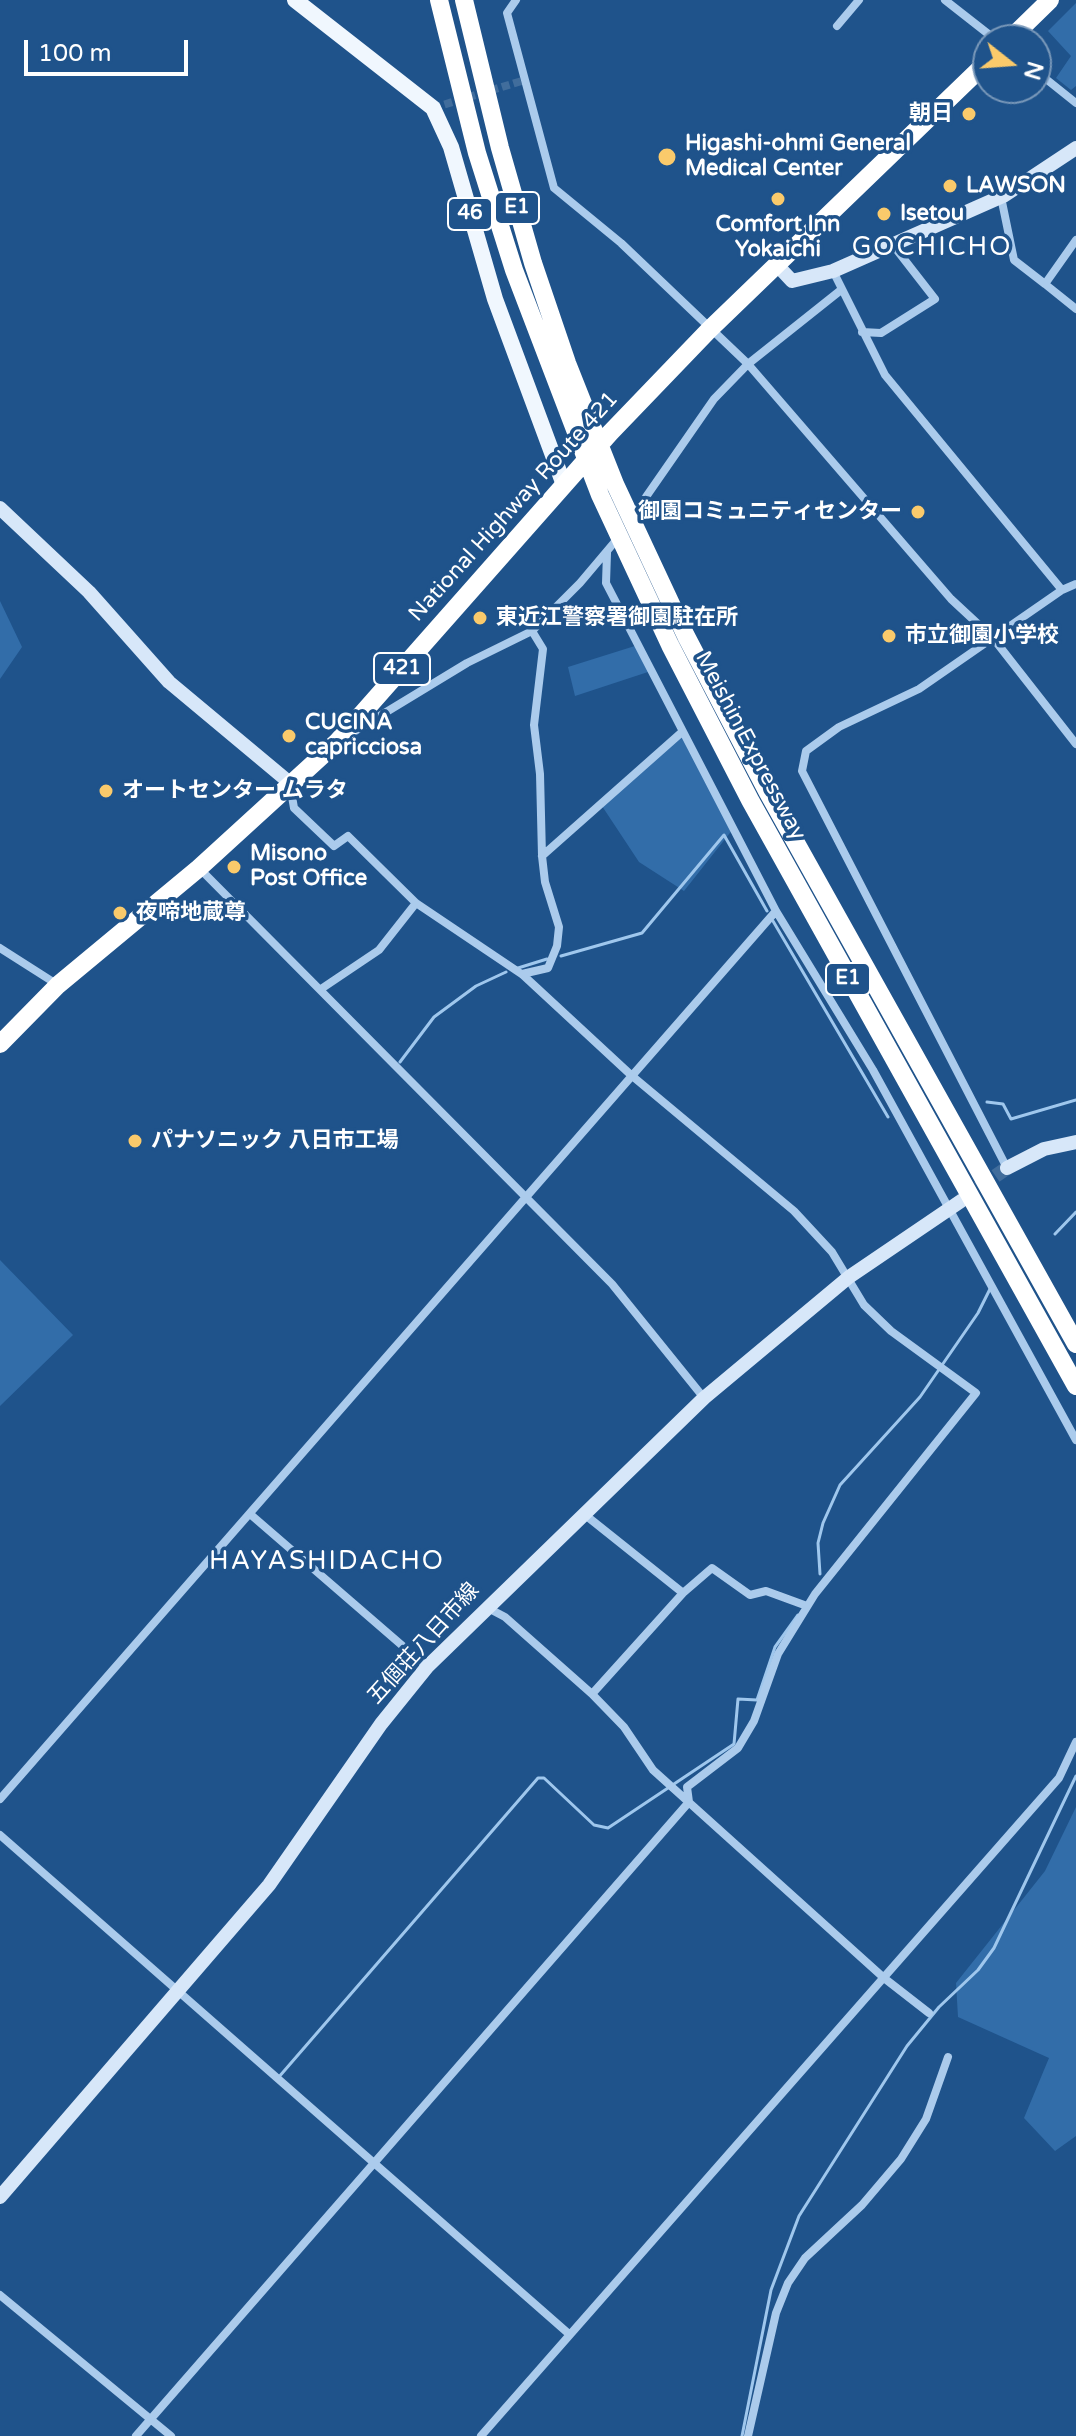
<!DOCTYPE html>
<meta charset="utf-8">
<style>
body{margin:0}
#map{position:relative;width:1076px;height:2436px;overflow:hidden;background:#1f538b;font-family:"Varela Round",sans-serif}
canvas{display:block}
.north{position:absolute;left:972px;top:24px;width:80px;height:80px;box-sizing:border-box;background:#1f538b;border:2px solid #7998b9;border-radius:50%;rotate:107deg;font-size:22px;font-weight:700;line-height:32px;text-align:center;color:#fff}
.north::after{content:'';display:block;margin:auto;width:28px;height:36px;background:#faca6b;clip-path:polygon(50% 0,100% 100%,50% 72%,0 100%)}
.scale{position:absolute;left:24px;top:40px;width:164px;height:36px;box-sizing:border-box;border:4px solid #fff;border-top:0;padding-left:10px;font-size:24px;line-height:28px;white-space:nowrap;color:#fff;-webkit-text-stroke:6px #1f538b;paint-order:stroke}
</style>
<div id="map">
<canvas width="1076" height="2436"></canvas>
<div class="north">N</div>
<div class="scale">100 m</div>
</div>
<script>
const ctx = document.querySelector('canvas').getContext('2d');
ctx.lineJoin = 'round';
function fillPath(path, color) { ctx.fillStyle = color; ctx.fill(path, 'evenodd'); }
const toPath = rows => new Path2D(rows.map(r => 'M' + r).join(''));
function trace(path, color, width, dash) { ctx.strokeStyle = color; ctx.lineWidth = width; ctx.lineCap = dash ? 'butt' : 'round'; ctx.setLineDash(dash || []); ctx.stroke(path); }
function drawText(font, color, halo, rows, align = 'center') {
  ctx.font = font + ' "Varela Round","Noto Sans JP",sans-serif'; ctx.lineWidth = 7; ctx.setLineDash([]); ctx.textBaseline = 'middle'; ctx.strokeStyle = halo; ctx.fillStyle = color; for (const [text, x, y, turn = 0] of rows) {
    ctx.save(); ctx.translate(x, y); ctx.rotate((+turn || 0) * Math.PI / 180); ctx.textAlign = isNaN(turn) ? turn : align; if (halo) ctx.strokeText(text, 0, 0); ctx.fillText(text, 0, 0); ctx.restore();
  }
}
fillPath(toPath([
 [1076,3,1076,86,1071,90,1056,78,1071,56,1048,31],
 [0,601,22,647,0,679],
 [638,645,651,671,575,696,568,667],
 [682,732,733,829,684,891,639,862,602,806],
 [0,1260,73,1335,0,1406],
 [1076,1807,1076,2136,1055,2151,1024,2118,1049,2058,958,2017,956,1983,1045,1871]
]), '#326da9');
trace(toPath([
 [773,921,888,1117],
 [561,956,642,933,724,835,767,911],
 [518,968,547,959],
 [400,1062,434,1017,476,986,506,972],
 [987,1102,1003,1104,1011,1119,1076,1100],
 [1055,1234,1076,1212],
 [820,1574,818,1543,823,1523,840,1485,920,1397,978,1313,990,1289],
 [278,2078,538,1778,544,1778,594,1825,608,1828,734,1744,738,1699,757,1700,775,1647,798,1615],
 [742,2436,771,2290,799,2216,907,2046,939,2007,978,1970,994,1948,1076,1776]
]), '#9fc7ed', 3);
trace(toPath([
 [433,108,525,80]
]), '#416d9c', 8, [8, 4]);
trace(toPath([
 [961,1200,1007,1168]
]), '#416d9c', 14, [14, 7]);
trace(toPath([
 [516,0,507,13,554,188,621,243,748,364,951,599,993,638,1076,744],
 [945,0,996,40],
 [837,26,859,0],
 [1036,71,1076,103],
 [1001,197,1014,260,1045,284],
 [1076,240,1045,284,1076,309],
 [833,271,885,375,1062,590,919,689,839,727,806,751,802,771,1007,1168],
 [862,332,881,333,935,299,893,245],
 [632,517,714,399,748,364,841,290],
 [607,553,606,583,776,911,873,1070,1076,1440],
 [1062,590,1076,584],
 [355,731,467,663,532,631,580,583,618,538],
 [542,856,682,732],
 [200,869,612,1284,704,1398],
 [0,948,58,985],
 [522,974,548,968,557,946,559,927,545,882,542,856,540,774,534,725,543,649,532,631],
 [321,989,379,950,416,903],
 [250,1514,427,1667],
 [584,1514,683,1593],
 [486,1607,505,1617,592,1694,624,1727,653,1770,884,1978,929,2013],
 [592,1694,683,1593,712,1568,750,1595,766,1591,807,1606],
 [0,1799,776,911],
 [0,1835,569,2334],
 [0,2295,171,2436],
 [136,2436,689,1802,687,1787,738,1748,754,1721,778,1654,815,1594,976,1393,891,1331,864,1305,832,1252,794,1211,631,1075,523,975,416,903,348,836,334,846,294,808,290,785],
 [481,2436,1059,1778,1076,1742],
 [748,2436,776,2313,788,2283,805,2258,862,2205,901,2159,926,2119,948,2057]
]), '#abcbec', 8);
trace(toPath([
 [777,265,792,281,833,271,1005,195,1076,148],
 [0,508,89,592,169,682,290,783],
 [1007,1168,1044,1149,1076,1142],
 [0,2197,269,1885,381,1724,427,1667,704,1398,849,1277,961,1201]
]), '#d7e7f9', 14);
trace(toPath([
 [295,0,433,108,451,147,495,299,564,485]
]), '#f0f7fe', 16);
trace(toPath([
 [439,0,477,153,514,270,600,495,670,645,750,800,1076,1386],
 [464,0,500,148,533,263,567,363,615,484,686,636,767,791,1076,1344],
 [1009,40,1050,0],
 [0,1044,58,985,199,868,337,742,610,433,709,330,988,61]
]), '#fff', 18);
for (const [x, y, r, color] of [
 [969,114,8,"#faca6b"],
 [667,157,10,"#faca6b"],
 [950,186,8,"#faca6b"],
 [778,199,8,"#faca6b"],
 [884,214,8,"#faca6b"],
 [918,512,8,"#faca6b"],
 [480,618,8,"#faca6b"],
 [889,636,8,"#faca6b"],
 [289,736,8,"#faca6b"],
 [106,791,8,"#faca6b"],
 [234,867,8,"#faca6b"],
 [120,913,8,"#faca6b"],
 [135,1141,8,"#faca6b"]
]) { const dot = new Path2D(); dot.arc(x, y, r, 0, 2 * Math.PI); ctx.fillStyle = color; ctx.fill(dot); trace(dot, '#1f538b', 3); }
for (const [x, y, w] of [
 [517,208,44],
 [470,214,44],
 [402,669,56],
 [848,979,44]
]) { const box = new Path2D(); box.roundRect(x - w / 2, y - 16, w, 32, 6); ctx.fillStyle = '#1f538b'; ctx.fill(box); trace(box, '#fff', 2); }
drawText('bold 20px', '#fff', null, [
 ["E1",517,208],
 ["46",470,214],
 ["421",402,669],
 ["E1",848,979]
]);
drawText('bold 22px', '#fff', '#1f538b', [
 ["朝日",953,114,"right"],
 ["Higashi-ohmi General",685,144],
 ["Medical Center",685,169],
 ["LAWSON",966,186],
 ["Isetou",900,214],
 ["Comfort Inn",778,225,"center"],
 ["Yokaichi",778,250,"center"],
 ["御園コミュニティセンター",902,512,"right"],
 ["東近江警察署御園駐在所",496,618],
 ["市立御園小学校",905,636],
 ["CUCINA",305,723],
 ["capricciosa",305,748],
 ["オートセンター ムラタ",122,791],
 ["Misono",250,854],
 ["Post Office",250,879],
 ["夜啼地蔵尊",136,913],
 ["パナソニック 八日市工場",151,1141]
], 'left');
drawText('22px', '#fff', '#1f538b', [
 ["National Highway Route 421",514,507,-48],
 ["Meishin Expressway",750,746,62],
 ["五個荘八日市線",424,1644,-48]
]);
ctx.letterSpacing = '2px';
drawText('26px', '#fff', '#1f538b', [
 ["GOCHICHO",932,248],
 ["HAYASHIDACHO",327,1562]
]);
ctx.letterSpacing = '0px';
</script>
